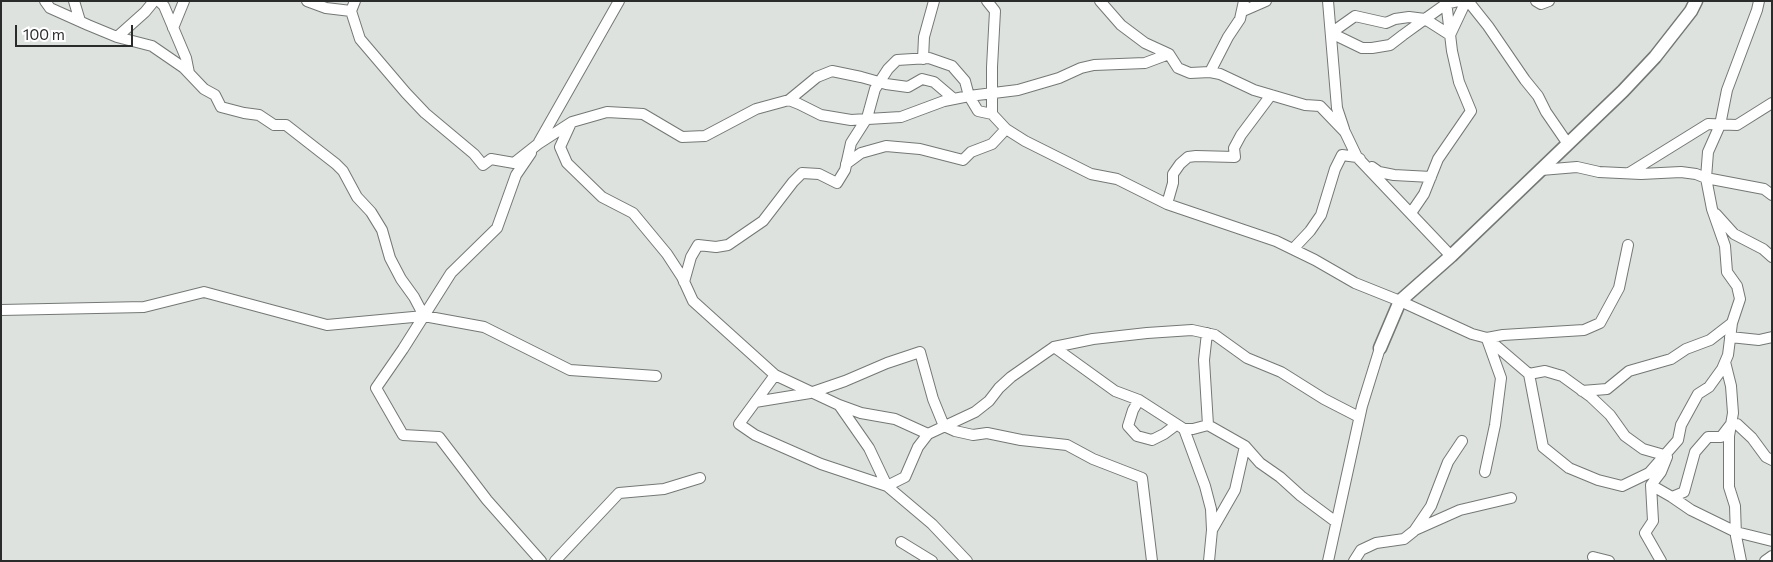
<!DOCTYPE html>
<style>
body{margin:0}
#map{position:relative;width:1773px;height:562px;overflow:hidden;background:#dde2df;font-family:Commissioner,sans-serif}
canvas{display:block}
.frame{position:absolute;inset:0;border:2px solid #2a2c2b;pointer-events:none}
.scale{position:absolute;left:15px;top:25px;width:118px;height:22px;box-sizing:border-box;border:2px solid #2a2c2b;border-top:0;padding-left:6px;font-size:15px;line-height:18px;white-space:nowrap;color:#2a2c2b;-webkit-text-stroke:4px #fff;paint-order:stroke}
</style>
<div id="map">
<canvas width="1773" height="562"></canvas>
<div class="frame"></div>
<div class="scale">100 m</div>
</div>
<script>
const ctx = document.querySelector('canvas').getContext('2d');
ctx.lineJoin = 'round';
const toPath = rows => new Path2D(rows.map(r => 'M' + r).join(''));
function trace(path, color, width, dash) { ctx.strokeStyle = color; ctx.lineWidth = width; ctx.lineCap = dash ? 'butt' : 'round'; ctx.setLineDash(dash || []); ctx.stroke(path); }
const minor = toPath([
 [45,1,50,8,88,25,117,37,152,46,184,68,204,89,215,95,221,107,244,113,259,115,274,125,286,125,336,164,343,171,357,197,371,212,382,230,390,258,401,279,414,297,424,316],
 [74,1,80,21],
 [159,1,164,6,186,58,189,73],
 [307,1,326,8,351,11],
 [355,1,351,11,360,39,406,93,425,113,474,154,483,165,491,159,514,163,538,144,572,122,607,112,643,114,682,137,705,136,756,109,789,100,799,104,821,115,851,120,901,117,944,101,969,96,978,111,992,114,1006,129,1025,141,1091,174,1117,179,1167,204,1276,241,1315,260,1355,283,1400,301,1472,334,1487,338,1503,335,1584,330,1600,323,1619,288,1628,245],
 [987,1,995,11,992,67,992,114],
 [1100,1,1121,25,1145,43,1169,54,1178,68,1190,73,1210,72],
 [1244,1,1240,19,1228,37,1210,72,1220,74,1254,90,1305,105,1320,106,1345,132,1357,157,1451,256],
 [1328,1,1337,108,1344,129],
 [1459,1,1446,4,1425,19,1403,35,1390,45,1372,48,1362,48,1331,33,1355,16,1386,23,1395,19,1409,17,1425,19,1450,35,1466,1],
 [1468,1,1488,26,1525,80,1538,96,1546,112,1568,144],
 [1536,1,1541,4,1549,1],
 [1759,1,1757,10,1727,90,1720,125,1708,152,1706,178,1764,189,1772,195],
 [1243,11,1266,1],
 [173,28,184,1],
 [117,37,145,12,154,1],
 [923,59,924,37,934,1],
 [789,100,817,77,832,71,861,77,886,84,908,87,922,79,934,82,954,99],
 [571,123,560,147,567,163,602,197,633,213,667,254,682,277,693,301,775,375,739,424,755,435,821,464,887,486,932,524,967,561],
 [539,142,619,1],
 [531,153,516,175,497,228,451,273,403,349,376,388,403,435,439,437,487,500,541,561],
 [846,164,861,153,886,146,920,149,963,160,971,152,992,144,1006,129],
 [1372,167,1379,172,1394,175,1431,177],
 [1629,173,1708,124,1737,125,1772,103],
 [1167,204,1173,183,1173,174,1180,164,1188,157,1196,156,1235,157,1234,148,1241,135,1271,95],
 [1411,213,1424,194,1438,159,1471,111,1459,82,1452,51,1446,1],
 [1716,214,1734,234,1763,249,1772,257],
 [1293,249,1310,231,1321,215,1335,169,1342,155,1357,157,1360,159],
 [684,282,691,257,698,245,716,247,728,245,763,221,793,182,802,173,819,174,837,183,845,170,851,143,867,118,875,89,888,69,897,60,929,58,952,66,965,81,969,96,1018,90,1059,78,1081,68,1094,65,1145,63,1169,54],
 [1,310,144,307,204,292,327,325,424,316,484,327,570,370,656,376],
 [1207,333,1204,360,1208,425],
 [1730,337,1759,340,1772,337],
 [1487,338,1529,374,1543,447,1569,468,1598,480,1622,486,1649,473,1678,440,1681,425,1698,394,1709,387,1722,369,1728,355,1732,323,1740,299,1737,286,1727,272,1725,246,1712,209,1706,178,1696,174,1681,172,1641,174,1599,172,1577,167,1541,170],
 [1054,347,1115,391,1139,400,1184,429,1193,429,1208,425,1245,446,1235,490,1212,530,1209,561],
 [1725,362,1731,386,1733,413,1729,436,1729,487,1735,506,1736,536,1741,561],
 [1529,374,1545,371,1562,376,1591,397,1610,415,1625,436,1643,449,1664,455],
 [775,375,839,405,869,448,887,486,905,477,918,447,928,434,975,412,989,401,999,388,1011,377,1054,347,1093,339,1147,333,1192,330,1215,335,1247,358,1281,372,1324,399,1359,417],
 [1582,391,1607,389,1629,371,1671,359,1686,349,1710,340,1732,323],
 [1139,400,1133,410,1128,426,1137,436,1152,440,1164,434,1176,425],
 [755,402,810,393,845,381,887,363,920,352,933,399,944,426,955,431,973,435,987,433,1021,440,1067,445,1093,459,1142,478,1152,561],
 [839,405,861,413,895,419,928,434],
 [1184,429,1205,486,1211,509,1212,530],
 [1245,446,1260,463,1280,477,1301,496,1336,522],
 [1485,472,1495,425,1501,378,1487,339],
 [1651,485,1661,472,1667,457],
 [1672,497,1691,510,1736,532,1772,541],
 [1415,530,1460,510,1511,498],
 [901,542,932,561],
 [1593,557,1609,561],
 [555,561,619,493,664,489,700,478],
 [1328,561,1362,406,1380,348],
 [1354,561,1361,550,1376,543,1404,539,1414,531,1431,506,1448,462,1462,441],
 [1661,561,1645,533,1653,521,1651,485,1672,497,1684,492,1695,452,1708,437,1721,437,1731,424,1737,424,1752,438,1766,457,1772,460],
 [1765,561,1772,556]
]);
const major = toPath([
 [1380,348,1400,301,1451,256,1623,91,1655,57,1691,11,1696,1]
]);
trace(minor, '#747875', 12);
trace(major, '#747875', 15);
trace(minor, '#fff', 10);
trace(major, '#fff', 12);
</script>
